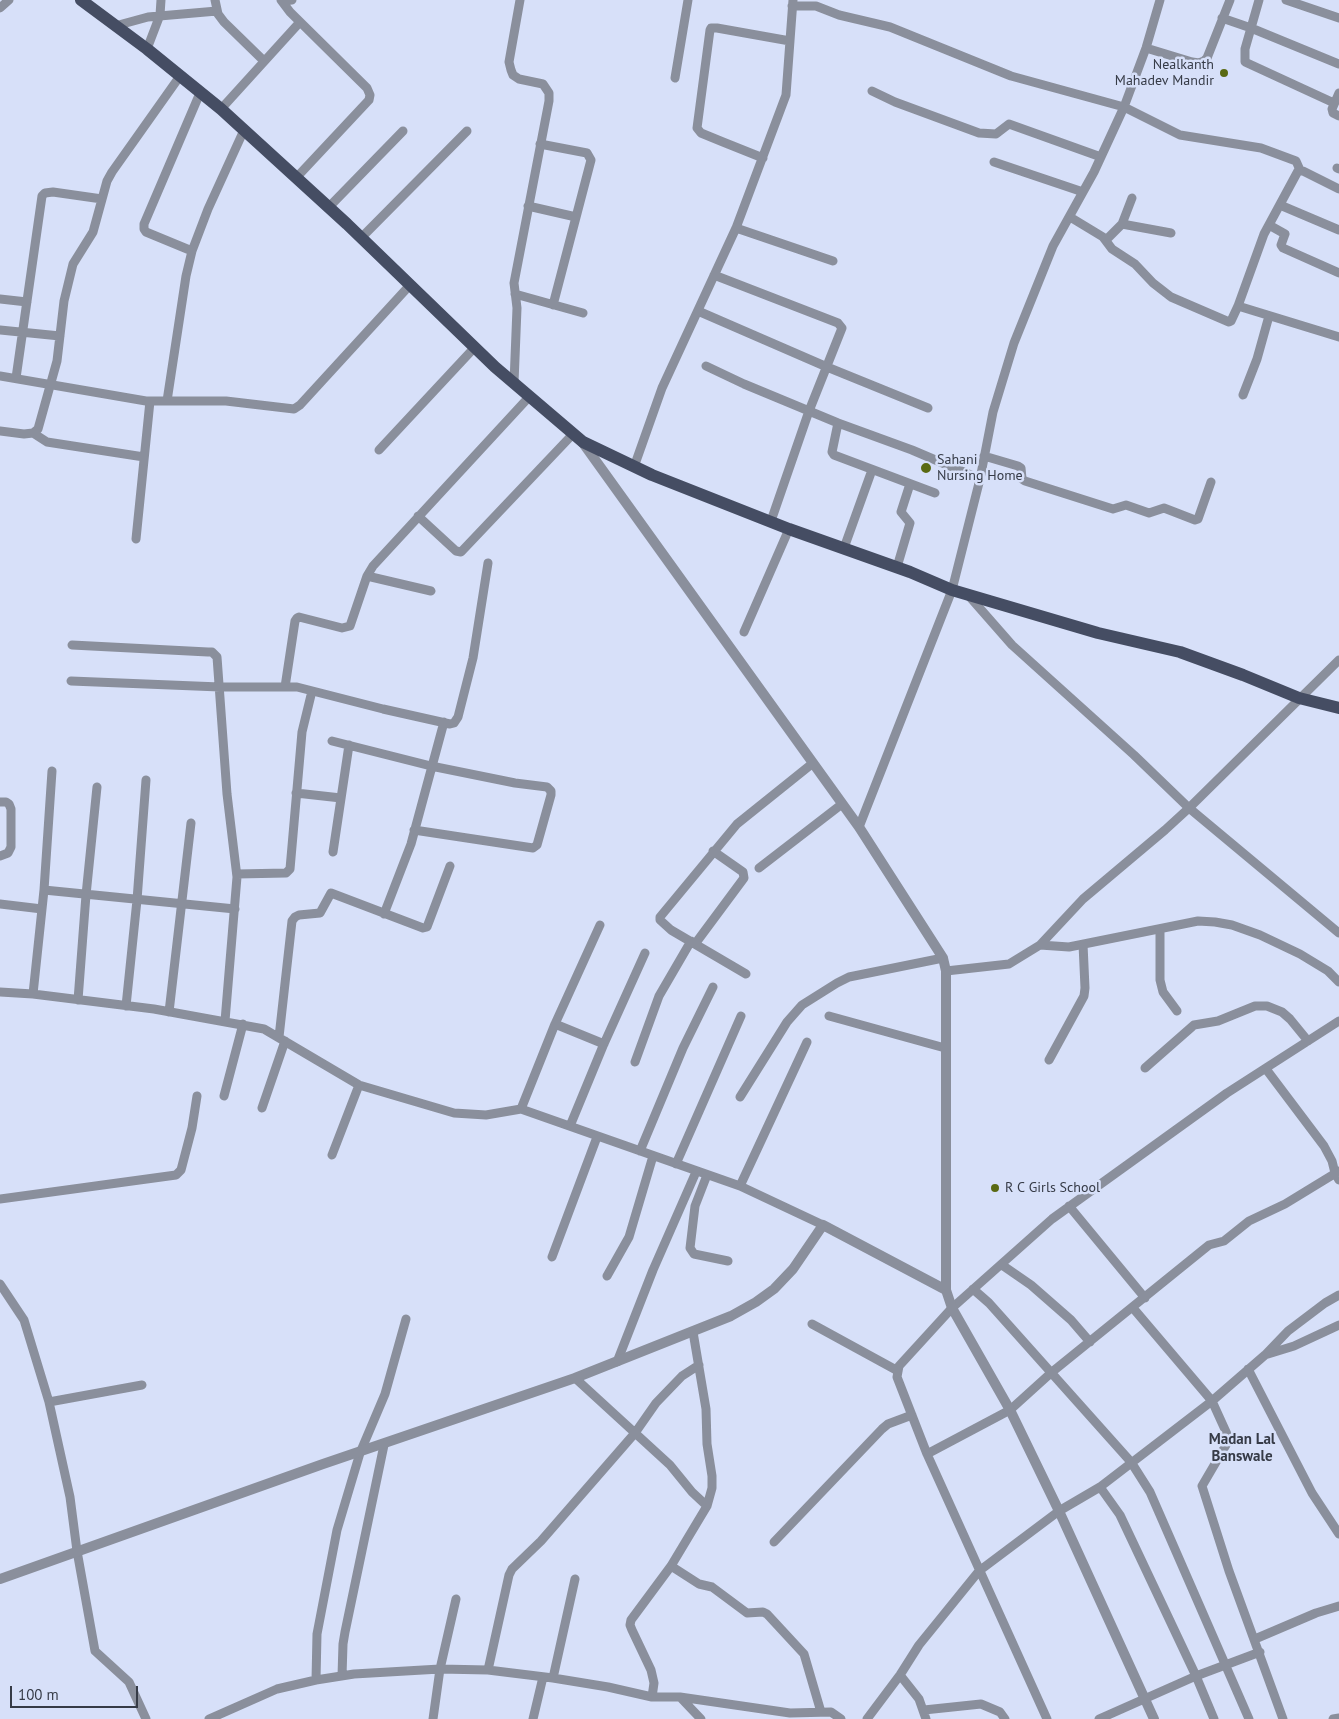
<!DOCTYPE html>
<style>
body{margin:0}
#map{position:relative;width:1339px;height:1719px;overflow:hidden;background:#d7e0f9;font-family:"PT Sans",sans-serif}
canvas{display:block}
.scale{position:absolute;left:10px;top:1686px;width:128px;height:22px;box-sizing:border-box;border:2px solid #363b47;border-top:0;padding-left:6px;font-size:15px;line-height:18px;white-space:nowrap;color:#363b47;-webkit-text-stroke:4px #d7e0f9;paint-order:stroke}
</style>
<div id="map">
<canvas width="1339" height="1719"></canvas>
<div class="scale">100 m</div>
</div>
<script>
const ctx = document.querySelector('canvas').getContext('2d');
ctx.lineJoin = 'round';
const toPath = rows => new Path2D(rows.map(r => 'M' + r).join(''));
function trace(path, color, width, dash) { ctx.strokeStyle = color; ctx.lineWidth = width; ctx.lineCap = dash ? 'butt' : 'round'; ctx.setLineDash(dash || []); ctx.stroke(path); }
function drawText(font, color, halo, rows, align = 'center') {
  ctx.font = font + ' "PT Sans",sans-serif'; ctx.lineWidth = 5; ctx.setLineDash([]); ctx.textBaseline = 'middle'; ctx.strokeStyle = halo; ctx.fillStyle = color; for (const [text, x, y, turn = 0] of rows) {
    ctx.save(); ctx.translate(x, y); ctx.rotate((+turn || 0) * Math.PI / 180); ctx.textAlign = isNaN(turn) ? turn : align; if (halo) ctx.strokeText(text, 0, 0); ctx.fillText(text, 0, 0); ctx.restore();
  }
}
trace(toPath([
 [215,0,218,14,224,22,264,61],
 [281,0,290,12,367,88,370,95,369,100,296,178],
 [1259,0,1245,49,1245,62,1334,103],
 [1286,0,1339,18],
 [282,1,292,0],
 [792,6,816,6,839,15,890,27,1011,76,1124,107,1180,135,1261,148,1296,161,1300,170],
 [0,8,9,0],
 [1222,18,1251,28,1339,64],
 [115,26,148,17,217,11],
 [1146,48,1192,62,1199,63,1204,61,1207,58,1230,0],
 [147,49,160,15,161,0],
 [675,78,688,0],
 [872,91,895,102,979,133,996,134,1009,124,1101,157],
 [1339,93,1332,109,1333,113,1339,116],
 [221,109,300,22],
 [540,144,587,153,591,160,553,305],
 [763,158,723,142,701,133,697,128,710,30,711,28,717,28,790,41],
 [994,162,1083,192],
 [1337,168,1339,169],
 [1280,205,1339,230],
 [528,206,576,217],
 [328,208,403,131],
 [1070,217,1103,237,1112,249,1135,264,1153,283,1171,297,1229,322,1231,321,1238,306,1264,234,1298,171,1303,171,1339,189],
 [1122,224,1171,233],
 [1269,225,1285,234,1281,245,1283,248,1339,273],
 [736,228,833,261],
 [361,238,467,131],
 [1106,240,1122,224,1132,198],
 [192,251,146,232,144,229,144,224,200,93],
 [714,275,838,323,842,328,809,411,771,521],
 [515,294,583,313],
 [0,299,27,302],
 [1238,306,1339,337],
 [698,311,827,367,928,408],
 [0,330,60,336],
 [706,366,744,384,838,423,912,450,980,479],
 [0,376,146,401,226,401,294,409,300,405,410,285],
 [16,378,42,196,45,193,53,192,102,199],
 [514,383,517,308,514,283,549,101,549,93,543,84,519,79,513,75,511,70,509,62,520,0],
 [1243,395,1257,359,1269,316],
 [167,401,186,276,192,251,208,209,244,130],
 [838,423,832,452,834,455,935,493],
 [0,431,24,434,33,433,38,429,57,361,64,301,73,264,93,232,107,181,112,172,180,76],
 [33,433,47,442,144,457],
 [379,450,475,347],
 [984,456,1018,466,1021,468,1022,479,1025,481,1113,509,1126,505,1149,513,1164,508,1195,520,1198,519,1211,482],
 [634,467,662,388,736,228,786,95,793,0],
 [418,516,456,551,461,552,573,434],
 [136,539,150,401],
 [844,548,872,470],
 [897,567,910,523,901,512,910,484],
 [367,576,431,591],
 [969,596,1012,645,1134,755,1189,808,1339,933],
 [744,632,789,529],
 [72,645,208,652,212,652,217,657,227,794,237,877,225,1021],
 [71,681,220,687,297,687,383,709,450,724,454,723,458,717,473,658,488,563],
 [285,687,295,621,297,618,299,617,342,628,350,626,367,576,373,566,529,397],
 [332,741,431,766,515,783,547,787,551,791,551,795,537,845,533,848,414,830],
 [296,793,341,798],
 [0,802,6,802,9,804,11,809,11,847,8,853,0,856],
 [859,827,952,590,980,479,993,412,1014,343,1053,246,1094,172,1124,107,1146,48,1160,0],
 [333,852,349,745],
 [759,868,842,804],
 [237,874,286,873,290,869,302,732,312,691],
 [44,890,235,909],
 [0,904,42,909],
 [384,914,411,844,444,722],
 [1160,929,1160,980,1163,992,1177,1011],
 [695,944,744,878,743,872,713,851],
 [1040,945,1069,947,1198,921,1215,922,1232,925,1260,935,1300,954,1328,971,1339,982],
 [946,971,1009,964,1040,945,1083,899,1165,830,1189,808,1339,660],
 [746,974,671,930,660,920,660,917,737,824,813,763],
 [0,992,33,994,154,1009,264,1029,359,1085,454,1113,486,1115,521,1109,740,1186,823,1225],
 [33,994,44,890,52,771],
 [78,1000,86,895,97,787],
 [126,1006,137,900,146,780],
 [169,1012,191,823],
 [829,1016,945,1048],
 [555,1024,604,1044],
 [279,1037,292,921,295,917,299,915,320,913,331,893,423,928,427,927,450,866],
 [1049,1060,1084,996,1085,988,1083,944],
 [635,1062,659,996,691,941],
 [1145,1068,1194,1025,1218,1021,1255,1006,1267,1006,1282,1012,1290,1019,1308,1041],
 [1266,1069,1324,1146,1332,1161,1335,1173,1339,1180],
 [224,1096,243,1024],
 [740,1097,787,1022,802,1005,837,983,849,977,943,958],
 [262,1108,285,1041],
 [521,1109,555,1024,600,925],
 [570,1126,603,1046,645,953],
 [640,1151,683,1048,713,987],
 [332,1155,359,1085],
 [676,1164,741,1016],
 [707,1175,695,1206,690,1248,694,1254,728,1261],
 [740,1186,807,1042],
 [0,1199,176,1175,181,1170,192,1128,197,1096],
 [1069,1206,1145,1298],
 [552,1257,597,1137],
 [1002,1265,1031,1285,1071,1320,1090,1342],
 [607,1276,629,1237,653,1156],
 [0,1284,24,1320,49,1402,70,1497,77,1551,95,1651,129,1682,146,1719],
 [973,1289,989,1303,1131,1462,1150,1492,1249,1719],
 [1133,1308,1212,1401,1227,1434,1228,1441,1226,1445,1202,1486,1229,1571,1283,1719],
 [812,1324,898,1371],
 [1268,1354,1294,1346,1339,1325],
 [617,1362,653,1270,696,1172],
 [1248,1369,1312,1493,1339,1534],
 [575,1378,670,1465,692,1492,707,1506],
 [49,1402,142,1385],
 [927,1454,1010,1410,1052,1372,1209,1245,1224,1241,1249,1221,1285,1204,1339,1171],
 [1100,1487,1120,1515,1196,1676,1214,1719],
 [774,1542,882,1429,888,1424,912,1415],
 [671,1566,699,1584,712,1587,747,1613,763,1612,767,1614,804,1654,821,1712],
 [1255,1639,1316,1613,1339,1606],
 [488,1670,509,1575,512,1569,541,1541,635,1433,656,1403,682,1376,699,1365],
 [900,1675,919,1699,926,1719],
 [342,1676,343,1644,345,1632,384,1445],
 [553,1678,575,1579],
 [316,1680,317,1634,337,1530,360,1453,385,1394,406,1319],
 [652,1697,654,1683,651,1670,632,1630,630,1625,631,1620,671,1566,707,1506,712,1488,712,1476,707,1444,706,1409,693,1332],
 [680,1697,701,1719],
 [924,1710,981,1704,1000,1712,1005,1719],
 [209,1719,277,1689,316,1680,354,1674,440,1669,488,1670,553,1678,608,1687,652,1697,680,1697,790,1713,831,1712,841,1719],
 [433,1719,440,1669,456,1599],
 [533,1719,543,1677],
 [867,1719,900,1675,919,1645,979,1571,1059,1511,1100,1487,1212,1401,1265,1355,1288,1331,1325,1303,1339,1295],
 [1047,1719,927,1454,897,1377,899,1366,952,1308,1052,1219,1227,1093,1339,1021],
 [1099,1719,1196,1676,1260,1652],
 [1333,1719,1339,1718]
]), '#8a8f9c', 9);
trace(toPath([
 [583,443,859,827,943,958,946,971,946,1290,952,1308,1010,1410,1059,1511,1154,1719],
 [0,1579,323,1464,575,1378,731,1316,756,1302,774,1289,793,1269,823,1225,946,1290]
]), '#8a8f9c', 10);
trace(toPath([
 [81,0,147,49,221,109,347,224,495,367,583,442,652,475,789,529,910,572,952,590,1098,633,1180,652,1243,675,1299,698,1339,708]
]), '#454d63', 12);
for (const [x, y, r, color] of [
 [1224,73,5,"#5a6a13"],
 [926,468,6,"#5a6a13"],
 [995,1188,5,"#5a6a13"]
]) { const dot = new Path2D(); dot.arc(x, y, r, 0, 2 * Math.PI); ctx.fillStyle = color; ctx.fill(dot); trace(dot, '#d7e0f9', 2); }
drawText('14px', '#363b47', '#d7e0f9', [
 ["Nealkanth",1214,65,"right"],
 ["Mahadev Mandir",1214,81,"right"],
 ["Sahani",937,460],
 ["Nursing Home",937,476],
 ["R C Girls School",1005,1188]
], 'left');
drawText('bold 15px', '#363b47', '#d7e0f9', [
 ["Madan Lal",1242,1440],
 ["Banswale",1242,1457]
]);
</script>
